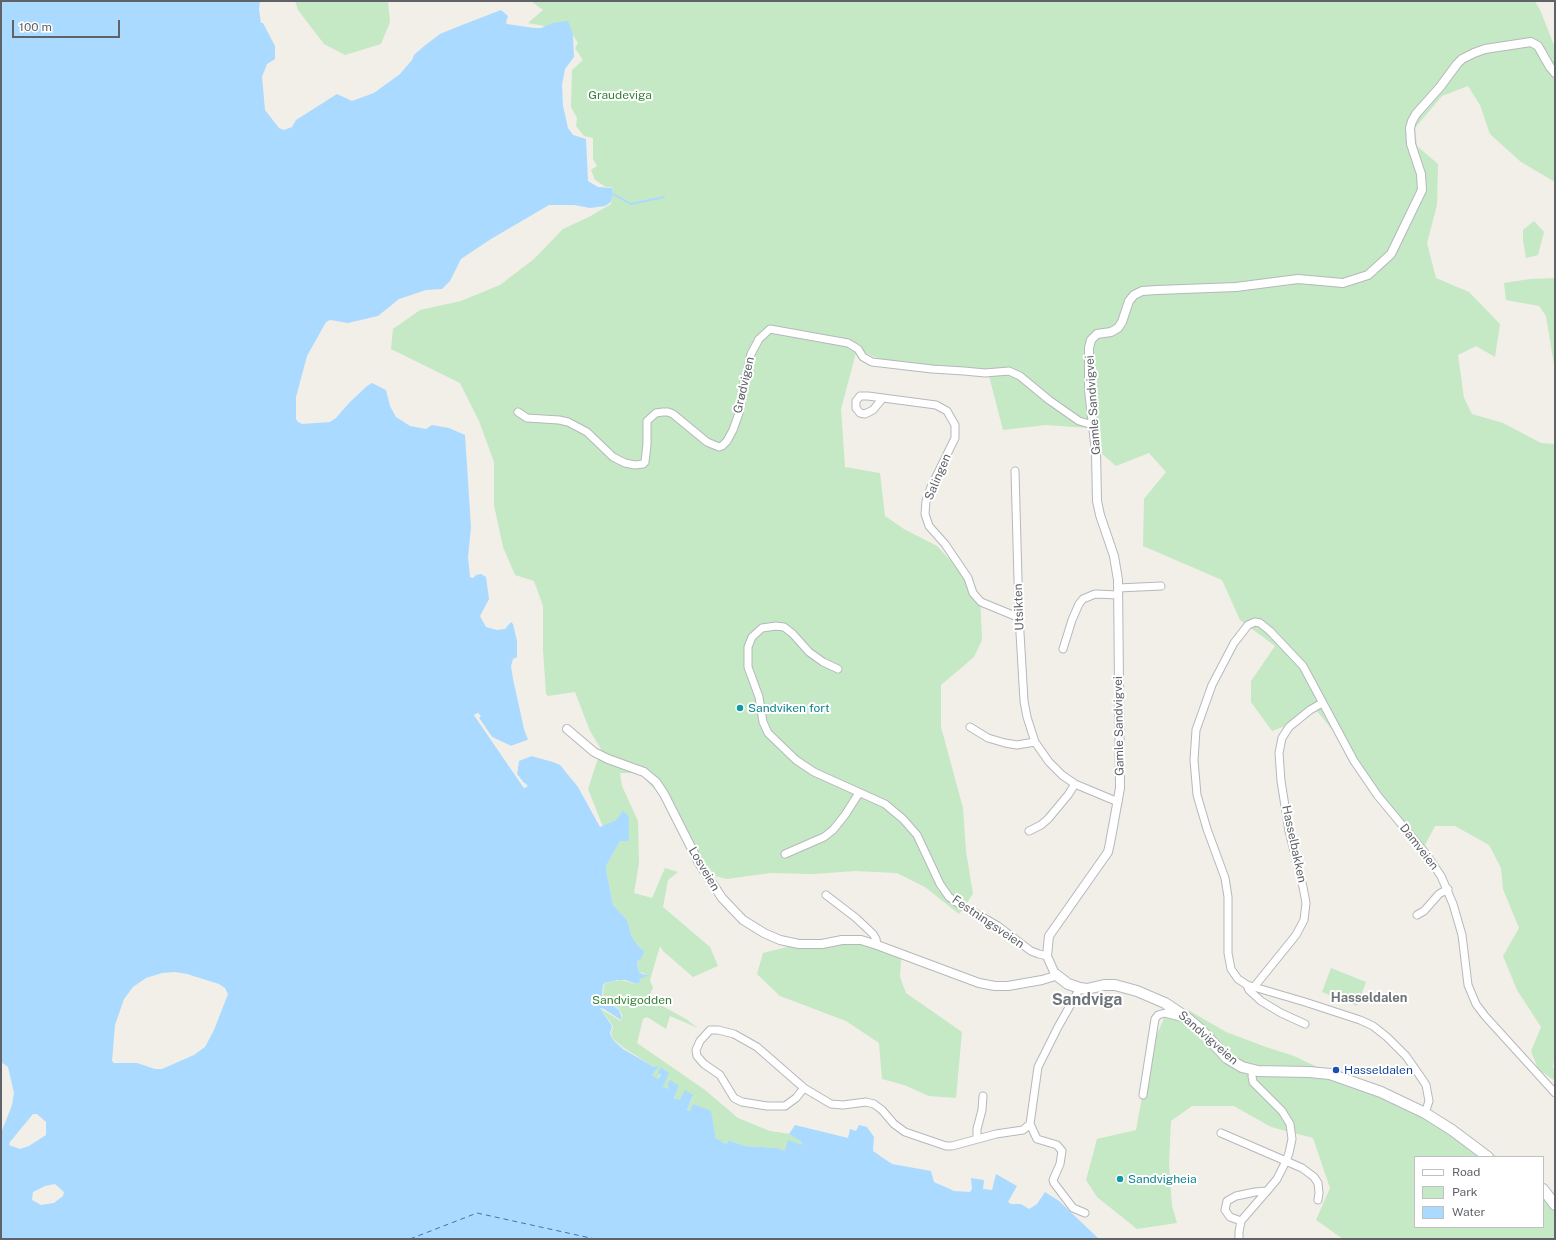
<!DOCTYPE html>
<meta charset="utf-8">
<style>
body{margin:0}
#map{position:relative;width:1556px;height:1240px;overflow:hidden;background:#f1efe8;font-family:"Public Sans",sans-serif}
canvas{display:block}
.frame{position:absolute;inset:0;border:2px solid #5f6368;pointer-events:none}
.legend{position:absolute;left:1414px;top:1156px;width:130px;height:72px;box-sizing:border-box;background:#fff;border:1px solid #bfc1c3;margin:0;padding:5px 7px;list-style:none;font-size:12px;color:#5f6368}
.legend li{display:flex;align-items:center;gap:8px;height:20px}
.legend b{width:20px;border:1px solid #bfc1c3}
.scale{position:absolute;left:12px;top:20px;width:108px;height:18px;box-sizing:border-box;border:2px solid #5f6368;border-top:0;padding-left:5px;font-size:12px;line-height:14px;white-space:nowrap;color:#5f6368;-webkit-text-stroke:3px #fff;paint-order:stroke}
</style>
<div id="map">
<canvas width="1556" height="1240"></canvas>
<div class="frame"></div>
<ul class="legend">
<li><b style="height:5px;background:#fff"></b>Road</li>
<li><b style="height:11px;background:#c5e8c5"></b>Park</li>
<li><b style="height:11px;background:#aadaff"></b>Water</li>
</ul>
<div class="scale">100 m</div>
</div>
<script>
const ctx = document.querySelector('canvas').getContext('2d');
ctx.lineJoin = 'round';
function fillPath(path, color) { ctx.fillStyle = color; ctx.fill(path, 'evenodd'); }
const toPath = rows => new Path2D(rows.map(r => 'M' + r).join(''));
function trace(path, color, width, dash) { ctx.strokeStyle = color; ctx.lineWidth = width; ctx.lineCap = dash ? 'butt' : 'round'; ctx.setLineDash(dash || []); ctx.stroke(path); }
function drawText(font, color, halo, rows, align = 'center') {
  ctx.font = font + ' "Public Sans",sans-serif'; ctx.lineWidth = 4; ctx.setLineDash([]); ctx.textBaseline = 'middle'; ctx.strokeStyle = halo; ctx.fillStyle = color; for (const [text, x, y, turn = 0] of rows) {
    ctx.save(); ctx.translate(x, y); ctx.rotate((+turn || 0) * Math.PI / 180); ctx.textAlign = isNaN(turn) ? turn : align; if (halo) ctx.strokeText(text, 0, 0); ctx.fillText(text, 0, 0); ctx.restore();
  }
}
fillPath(toPath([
 [295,1,388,1,390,22,381,44,345,55,324,44,298,10],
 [531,1,1535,1,1541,12,1555,48,1555,182,1521,162,1490,134,1480,105,1468,86,1442,96,1415,128,1417,146,1438,164,1437,205,1427,243,1436,278,1469,292,1500,324,1495,357,1476,346,1458,355,1464,398,1472,414,1503,423,1541,443,1555,444,1555,1049,1553,1068,1555,1069,1555,1081,1538,1069,1531,1051,1541,1027,1517,990,1503,956,1519,928,1503,889,1501,868,1489,845,1455,826,1435,826,1425,845,1434,860,1416,846,1343,743,1316,710,1288,725,1272,731,1251,702,1251,681,1275,646,1240,620,1222,580,1143,546,1144,499,1166,472,1149,453,1116,466,1100,452,1088,428,1046,425,1003,430,988,372,879,359,857,349,841,409,845,467,880,473,885,516,904,529,937,546,964,575,972,593,980,594,982,640,974,657,941,685,941,727,963,808,966,851,973,894,959,914,925,887,897,873,855,871,813,874,770,873,727,879,715,876,689,841,669,804,639,773,620,773,622,786,638,821,639,863,634,893,652,898,665,868,678,872,668,880,663,907,710,947,718,966,693,977,663,951,660,946,650,980,653,988,648,998,686,1019,698,1028,670,1016,666,1029,647,1017,643,1019,637,1043,705,1090,738,1118,770,1131,790,1134,802,1142,802,1145,785,1151,777,1148,745,1146,728,1140,727,1144,721,1142,721,1140,716,1139,713,1122,711,1118,687,1110,693,1096,680,1101,674,1097,679,1086,669,1086,668,1090,663,1087,667,1073,663,1068,658,1079,652,1075,658,1067,654,1067,624,1048,614,1040,611,1034,613,1026,601,1009,621,1021,622,1015,620,1010,607,1000,603,995,604,985,606,983,620,980,638,984,640,978,649,975,639,972,637,965,643,950,638,946,632,937,627,920,613,905,606,869,606,866,620,841,629,840,629,818,616,820,603,827,588,789,601,749,590,731,575,692,548,696,546,694,543,649,543,606,534,581,515,575,503,547,494,505,494,462,479,421,460,383,391,349,393,329,420,310,461,301,500,285,534,259,563,229,589,217,611,204,613,194,612,187,606,187,595,180,591,170,597,166,593,159,593,138,584,136,576,126,577,118,571,107,572,70,583,60,575,48,578,43,573,35,550,27,528,23,543,10],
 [1534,221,1544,232,1538,255,1526,258,1523,240,1523,230],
 [1555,278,1555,371,1546,316,1539,306,1506,300,1504,283,1530,279],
 [827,942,862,942,886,947,901,959,900,977,906,993,962,1032,956,1098,929,1096,904,1085,882,1079,879,1043,846,1021,780,996,757,974,763,953,787,947],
 [1331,968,1366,982,1357,1006,1322,992],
 [1190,1011,1226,1032,1266,1047,1294,1056,1332,1074,1413,1101,1448,1123,1481,1149,1499,1157,1415,1157,1415,1227,1543,1227,1543,1183,1555,1195,1555,1239,1343,1239,1316,1220,1330,1188,1313,1138,1271,1127,1234,1106,1192,1106,1171,1121,1169,1163,1172,1206,1177,1223,1137,1229,1097,1197,1086,1180,1097,1139,1136,1130,1151,1048,1164,1018]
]), '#c5e8c5');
fillPath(toPath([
 [1,1,260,1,259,9,261,23,263,23,275,46,275,59,267,64,262,77,265,110,279,128,284,130,292,127,296,120,337,94,352,101,374,93,400,74,412,60,414,55,423,47,440,34,462,25,501,10,508,16,506,22,507,24,534,28,541,28,553,23,568,21,573,35,574,57,565,69,562,85,563,106,568,128,573,135,586,139,588,181,598,187,612,188,613,194,611,202,605,206,590,208,574,205,549,205,491,239,461,259,450,281,442,289,426,290,399,299,378,316,348,323,330,320,326,322,307,356,296,397,296,419,298,422,302,424,330,422,336,418,349,403,367,386,372,383,386,390,390,406,396,417,410,426,426,429,432,425,449,428,465,435,471,527,468,557,470,577,473,578,476,575,481,574,486,577,489,599,480,616,486,627,497,630,505,629,511,622,513,624,517,641,517,657,513,659,511,666,513,679,524,729,528,740,511,746,492,737,479,718,478,713,474,715,524,788,527,786,524,784,517,774,519,760,531,756,553,762,560,765,578,787,600,827,616,820,623,811,627,814,629,818,629,841,620,841,606,866,606,869,613,905,627,920,632,937,638,946,644,951,641,959,638,961,637,965,639,972,642,974,650,975,641,978,638,984,625,980,618,980,605,983,603,985,602,995,607,1001,619,1010,621,1015,621,1020,604,1009,600,1008,612,1026,610,1034,614,1041,623,1049,654,1067,659,1066,652,1075,658,1079,661,1075,658,1073,661,1067,669,1073,663,1087,668,1089,669,1086,667,1085,670,1080,679,1086,674,1098,680,1100,685,1090,693,1095,687,1110,690,1111,693,1104,711,1111,716,1139,721,1140,721,1142,727,1144,728,1140,745,1146,777,1148,785,1151,788,1140,802,1145,802,1142,789,1134,795,1125,848,1138,850,1129,856,1131,859,1125,867,1127,874,1137,873,1151,892,1164,931,1171,934,1182,954,1191,970,1192,972,1189,971,1178,984,1180,983,1189,992,1190,996,1174,1017,1186,1008,1202,1011,1204,1021,1204,1029,1209,1037,1204,1045,1192,1059,1201,1099,1239,1,1239,1,1133,12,1105,14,1093,8,1067,1,1062],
 [175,972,187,974,219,984,225,988,228,994,214,1030,205,1047,194,1055,162,1069,155,1069,137,1063,114,1063,112,1061,115,1025,124,999,133,987,146,978,162,973],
 [33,1114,37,1114,46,1122,46,1135,29,1146,20,1149,9,1145,10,1142],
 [55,1184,64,1192,63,1196,54,1203,41,1205,32,1200,33,1192,45,1186]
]), '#aadaff');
fillPath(toPath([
 [478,713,481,716,479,718,492,737,511,746,530,739,529,742,511,748,494,741,515,772,518,759,530,754,534,755,519,761,517,774,524,783,525,783,528,786,524,788,474,715]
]), '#f1efe8');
trace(toPath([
 [613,194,631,204,664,197]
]), '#aadaff', 2);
trace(toPath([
 [410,1239,477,1213,595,1239]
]), '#4174aa', 1, [5, 4]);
const minor = toPath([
 [882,399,873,410,865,414,860,413,856,408,856,401,860,396,868,396,936,405,947,411,955,425,955,438,931,487,926,501,925,514,929,526,945,544,968,578,973,593,981,602,1015,616,1019,616],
 [518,412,527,418,559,420,568,422,587,432,613,457,625,463,635,465,643,464,645,462,647,444,647,421,656,413,663,412,668,412,673,414,707,442,719,447,722,446,727,441,733,430,739,413,741,404,744,383,751,354,759,339,770,329,848,343,858,349,863,357,872,362,932,369,964,371,985,373,1009,371,1020,376,1049,400,1079,421,1093,425],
 [1015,471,1019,616,1024,701,1027,717,1035,742,1049,762,1062,775,1075,784,1118,802],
 [1118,588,1161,586],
 [1063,649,1072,620,1079,604,1083,599,1095,594,1118,595],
 [838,669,823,662,809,652,793,634,784,627,776,626,762,628,752,637,748,647,748,667,759,697,763,722,768,733,796,760,814,772,885,804,903,819,917,835,940,884,949,897,959,904,998,926,1031,951,1039,954,1047,956],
 [970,727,988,738,1005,743,1017,745,1035,742],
 [1029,831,1041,825,1048,819,1068,795,1075,784],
 [785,854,824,837,833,830,845,815,859,793],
 [826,895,856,918,873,934,876,939,877,945],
 [1417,915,1424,911,1439,894,1448,889],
 [1247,985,1249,990,1261,1001,1281,1013,1305,1024],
 [1254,987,1296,935,1304,920,1306,903,1303,887,1289,831,1281,781,1279,753,1282,738,1289,727,1310,710,1322,703],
 [804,1088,796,1098,785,1106,767,1106,742,1102,734,1098,720,1075,704,1064,697,1056,696,1050,700,1041,710,1030,718,1030,734,1034,757,1047,804,1088,831,1104,843,1105,866,1102,874,1104,882,1110,894,1124,905,1132,946,1146,952,1146,996,1134,1023,1130,1030,1124,1038,1067,1058,1027,1080,988],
 [1143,1095,1155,1019,1158,1015,1165,1013,1184,1018],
 [1425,1113,1429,1101,1426,1085,1420,1076,1406,1056,1387,1037,1373,1026,1360,1020,1305,1002,1247,985,1238,979,1231,969,1228,953,1228,897,1225,878,1207,829,1197,795,1194,760,1196,730,1212,685,1234,643,1248,625,1255,622,1260,623,1270,631,1303,666,1354,761,1378,796,1426,854,1441,876,1453,904,1462,935,1468,985,1476,1004,1485,1016,1555,1093],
 [1030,1124,1037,1139,1057,1145,1062,1151,1060,1164,1053,1180,1054,1183,1073,1208,1085,1213],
 [1221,1133,1302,1168,1314,1177,1318,1183,1319,1193,1318,1200],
 [977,1138,977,1129,982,1110,983,1096],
 [1241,1221,1267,1191],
 [1239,1239,1239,1232,1241,1221,1230,1217,1225,1210,1227,1201,1236,1196,1255,1192,1267,1191,1277,1179,1286,1161,1289,1153,1292,1139,1290,1124,1282,1111,1253,1082,1252,1076,1253,1071]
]);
const tertiary = toPath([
 [567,729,594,752,608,759,644,772,656,782,664,794,699,863,722,898,743,920,764,933,780,940,799,944,822,944,842,940,861,940,877,945,979,983,995,986,1008,986,1042,980,1052,977,1055,974,1047,956,1049,936,1108,852,1110,843,1120,788,1118,580,1114,556,1100,515,1097,501,1096,452,1089,390,1089,348,1091,340,1097,334,1111,332,1118,328,1122,322,1129,301,1134,295,1142,291,1157,290,1236,287,1298,279,1343,283,1368,275,1391,254,1422,190,1421,174,1411,144,1410,128,1412,121,1416,114,1440,87,1457,64,1462,59,1474,53,1485,49,1531,42,1538,46,1550,67,1555,73]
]);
const secondary = toPath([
 [1055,974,1068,984,1080,988,1087,989,1104,985,1115,985,1137,991,1165,1003,1186,1017,1200,1029,1227,1058,1242,1067,1258,1071,1309,1072,1330,1074,1381,1092,1425,1113,1452,1130,1488,1157],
 [1543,1189,1555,1205]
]);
trace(minor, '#b5b8bc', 9);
trace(tertiary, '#b5b8bc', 10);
trace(secondary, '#b6babf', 12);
trace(minor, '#fff', 7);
trace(tertiary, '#fff', 8);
trace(secondary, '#fff', 10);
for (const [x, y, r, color] of [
 [740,708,4,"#0f9aa8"],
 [1336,1070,4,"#1a4fb4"],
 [1120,1179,4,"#0f9aa8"]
]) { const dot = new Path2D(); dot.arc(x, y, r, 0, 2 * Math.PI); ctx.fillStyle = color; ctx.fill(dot); trace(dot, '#fff', 1.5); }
drawText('12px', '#348238', '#fff', [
 ["Graudeviga",620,95],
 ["Sandvigodden",632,1000]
]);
drawText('12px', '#5f6368', '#fff', [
 ["Grødvigen",744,385,-77],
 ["Gamle Sandvigvei",1093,405,-94],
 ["Salingen",938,477,-67],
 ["Utsikten",1019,607,-92],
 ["Gamle Sandvigvei",1119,726,-91],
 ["Hasselbakken",1294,844,78],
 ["Damveien",1419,847,52],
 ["Losveien",704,869,59],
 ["Festningsveien",988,922,34],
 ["Sandvigveien",1208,1038,41]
]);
drawText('12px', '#0d838f', '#fff', [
 ["Sandviken fort",748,708],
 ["Sandvigheia",1128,1179]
], 'left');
drawText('12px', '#164399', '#fff', [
 ["Hasseldalen",1344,1070]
], 'left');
drawText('bold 13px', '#70757a', '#fff', [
 ["Hasseldalen",1369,998]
]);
drawText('bold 16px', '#70757a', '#fff', [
 ["Sandviga",1087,1000]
]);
</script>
